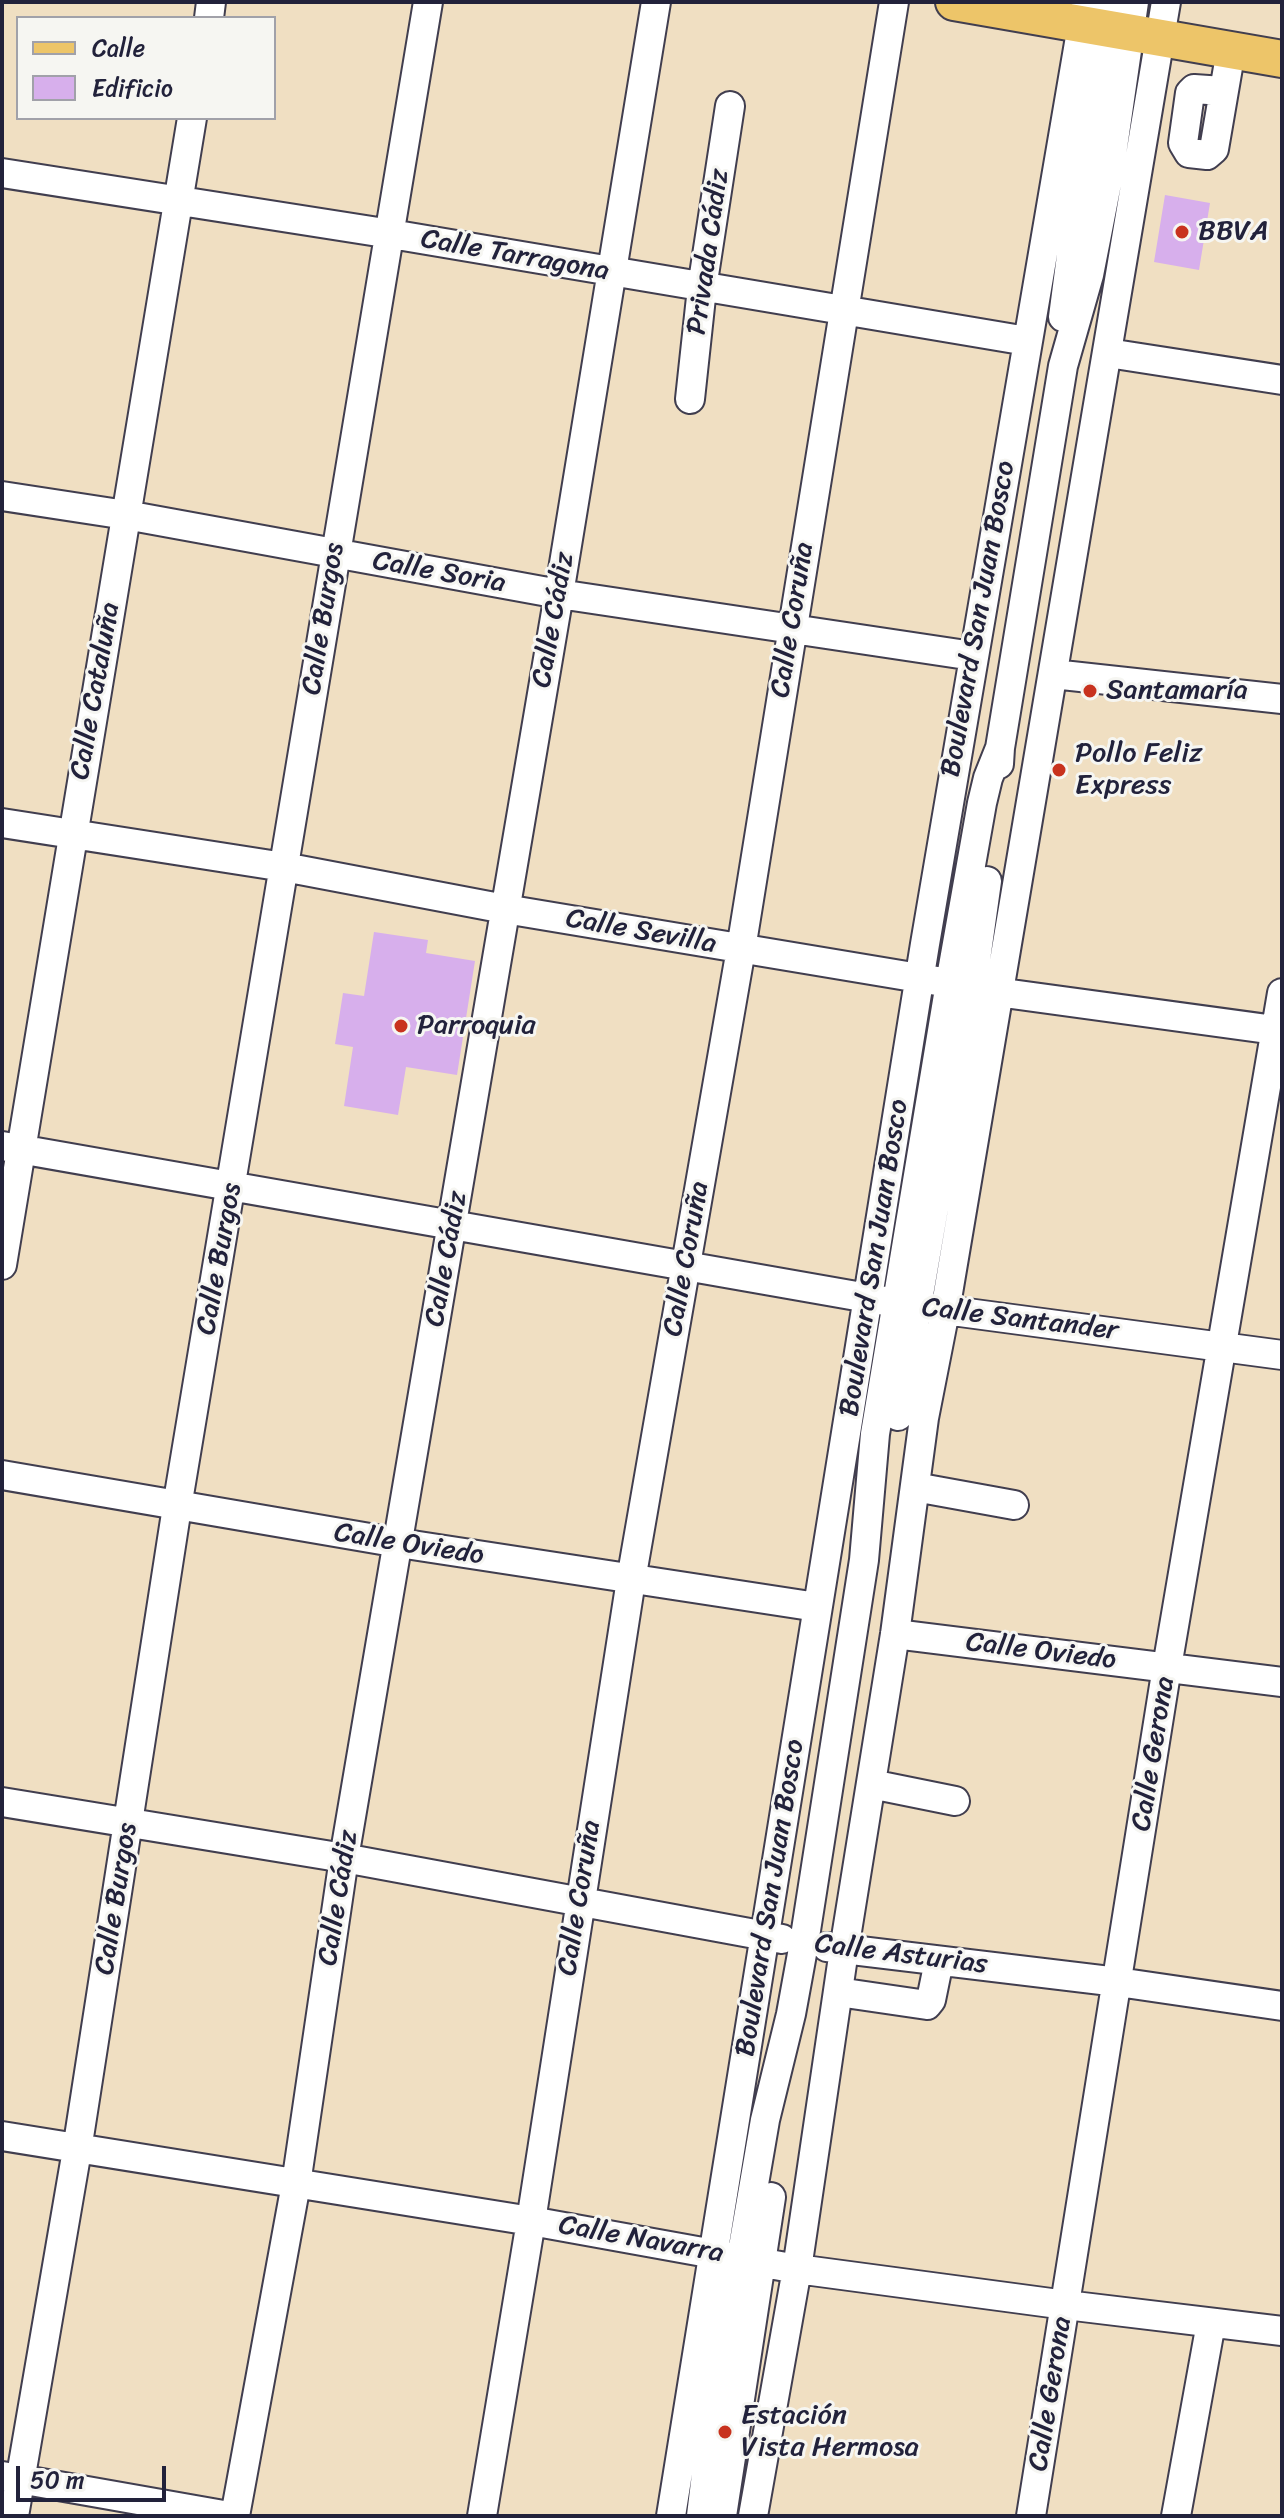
<!DOCTYPE html>
<meta charset="utf-8">
<style>
body{margin:0}
#map{position:relative;width:1284px;height:2518px;overflow:hidden;background:#f0dfc2;font-family:Sriracha,sans-serif}
canvas{display:block}
.frame{position:absolute;inset:0;border:4px solid #22223b;pointer-events:none}
.legend{position:absolute;left:16px;top:16px;width:260px;height:104px;box-sizing:border-box;background:#f6f6f2;border:2px solid #a1a1a9;margin:0;padding:10px 14px;list-style:none;font-size:24px;color:#22223b}
.legend li{display:flex;align-items:center;gap:16px;height:40px}
.legend b{width:40px;border:2px solid #a1a1a9}
.scale{position:absolute;left:16px;top:2466px;width:150px;height:36px;box-sizing:border-box;border:4px solid #22223b;border-top:0;padding-left:10px;font-size:24px;line-height:28px;white-space:nowrap;color:#22223b;-webkit-text-stroke:6px #f6f6f2;paint-order:stroke}
</style>
<div id="map">
<canvas width="1284" height="2518"></canvas>
<div class="frame"></div>
<ul class="legend">
<li><b style="height:10px;background:#edc569"></b>Calle</li>
<li><b style="height:22px;background:#d7afec"></b>Edificio</li>
</ul>
<div class="scale">50 m</div>
</div>
<script>
const ctx = document.querySelector('canvas').getContext('2d');
ctx.lineJoin = 'round';
function fillPath(path, color) { ctx.fillStyle = color; ctx.fill(path, 'evenodd'); }
const toPath = rows => new Path2D(rows.map(r => 'M' + r).join(''));
function trace(path, color, width, dash) { ctx.strokeStyle = color; ctx.lineWidth = width; ctx.lineCap = dash ? 'butt' : 'round'; ctx.setLineDash(dash || []); ctx.stroke(path); }
function drawText(font, color, halo, rows, align = 'center') {
  ctx.font = font + ' Sriracha,sans-serif'; ctx.lineWidth = 6; ctx.setLineDash([]); ctx.textBaseline = 'middle'; ctx.strokeStyle = halo; ctx.fillStyle = color; for (const [text, x, y, turn = 0] of rows) {
    ctx.save(); ctx.translate(x, y); ctx.rotate((+turn || 0) * Math.PI / 180); ctx.textAlign = isNaN(turn) ? turn : align; if (halo) ctx.strokeText(text, 0, 0); ctx.fillText(text, 0, 0); ctx.restore();
  }
}
fillPath(toPath([
 [1165,195,1210,203,1199,270,1154,262],
 [374,932,428,940,426,953,475,961,457,1075,406,1067,398,1115,344,1106,353,1047,335,1044,343,993,364,996]
]), '#d7afec');
const minor = toPath([
 [209,18,211,2],
 [1223,91,1194,89,1190,93,1183,143,1189,153,1207,155,1214,149,1231,50],
 [2,173,391,234,1027,341],
 [1063,317,1083,164,1112,2],
 [1108,353,1282,380],
 [690,399,702,288,730,106],
 [2,496,126,515,559,594,973,656],
 [1053,674,1282,699],
 [999,764,1000,748,1063,366,1089,275,1110,168,1134,2],
 [2,823,284,867,505,909,937,981],
 [982,990,1282,1031],
 [2,1146,885,1301],
 [2,1265,192,118],
 [930,1308,1282,1355],
 [898,1416,972,988,987,881],
 [2,1475,399,1543,817,1607],
 [915,1487,1014,1505],
 [895,1634,1282,1682],
 [871,1784,955,1801],
 [2,1802,344,1858,782,1939],
 [827,1947,1118,1982,1282,2006],
 [838,1992,927,2005,931,2000,939,1961],
 [2,2136,531,2221,797,2269,1066,2305,1282,2331],
 [2,2476,229,2516],
 [14,2516,77,2150,177,1507,428,2],
 [235,2516,296,2184,344,1858,559,594,656,2],
 [482,2516,531,2221,631,1580,741,949,894,2],
 [671,2516,925,944,1086,2],
 [701,2516,711,2433,765,2120,791,2014,804,1943,864,1560,875,1434,950,983,982,803,988,778,1000,748],
 [722,2516,771,2197],
 [753,2516,797,2269,844,1950,895,1634,924,1418,945,1311,1166,2],
 [1031,2516,1167,1667,1282,993],
 [1176,2516,1211,2323]
]);
const major = toPath([
 [954,2,1282,59]
]);
trace(minor, '#413e4f', 32);
trace(major, '#413e4f', 40);
trace(minor, '#fff', 28);
trace(major, '#edc569', 36);
for (const [x, y, r, color] of [
 [1182,232,8,"#c8321e"],
 [1090,691,8,"#c8321e"],
 [1059,770,8,"#c8321e"],
 [401,1026,8,"#c8321e"],
 [725,2432,8,"#c8321e"]
]) { const dot = new Path2D(); dot.arc(x, y, r, 0, 2 * Math.PI); ctx.fillStyle = color; ctx.fill(dot); trace(dot, '#f6f6f2', 3); }
drawText('28px', '#22223b', '#f6f6f2', [
 ["BBVA",1198,232],
 ["Santamaría",1106,691],
 ["Pollo Feliz",1075,754],
 ["Express",1075,786],
 ["Parroquia",417,1026],
 ["Estación",741,2416],
 ["Vista Hermosa",741,2448]
], 'left');
drawText('28px', '#22223b', '#f6f6f2', [
 ["Privada Cádiz",709,252,-82],
 ["Calle Tarragona",515,256,10],
 ["Calle Soria",439,573,10],
 ["Calle Burgos",324,619,-81],
 ["Boulevard San Juan Bosco",979,619,-80],
 ["Calle Cádiz",554,620,-80],
 ["Calle Coruña",793,620,-81],
 ["Calle Cataluña",96,691,-80],
 ["Calle Sevilla",641,932,10],
 ["Boulevard San Juan Bosco",875,1258,-81],
 ["Calle Burgos",220,1259,-80],
 ["Calle Cádiz",447,1259,-80],
 ["Calle Coruña",687,1259,-80],
 ["Calle Santander",1020,1320,7],
 ["Calle Oviedo",409,1545,9],
 ["Calle Oviedo",1041,1652,7],
 ["Calle Gerona",1154,1754,-81],
 ["Calle Cádiz",339,1898,-81],
 ["Calle Coruña",580,1898,-81],
 ["Boulevard San Juan Bosco",771,1898,-81],
 ["Calle Burgos",117,1899,-81],
 ["Calle Asturias",901,1955,7],
 ["Calle Navarra",641,2240,10],
 ["Calle Gerona",1051,2394,-81]
]);
</script>
